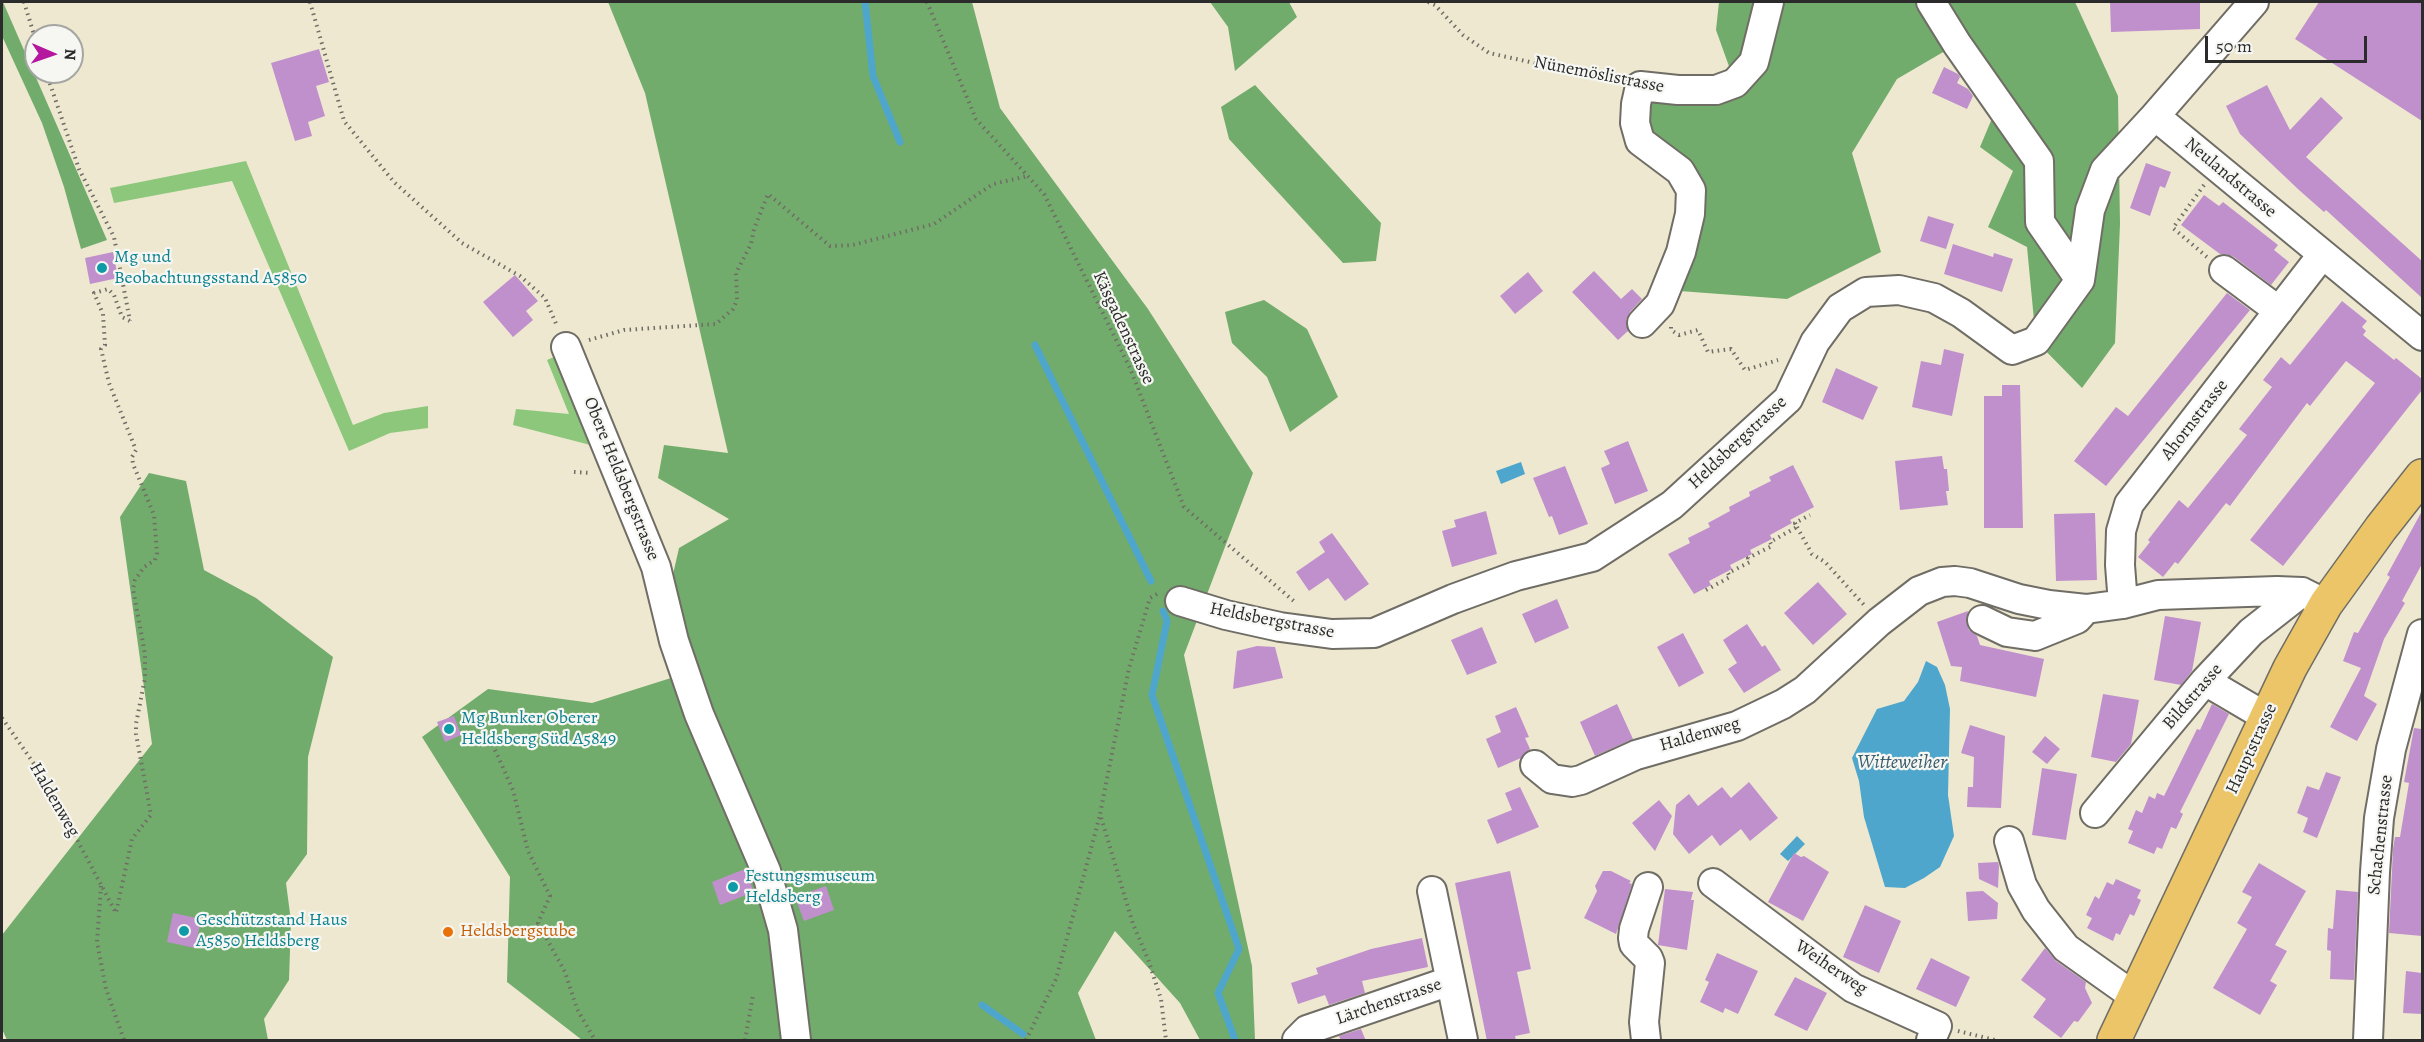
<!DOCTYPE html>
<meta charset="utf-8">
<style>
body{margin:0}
#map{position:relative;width:2424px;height:1042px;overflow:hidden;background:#eee8d0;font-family:Alegreya,serif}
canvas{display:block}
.frame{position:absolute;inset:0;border:3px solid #2b2b2b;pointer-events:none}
.north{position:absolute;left:24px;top:24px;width:60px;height:60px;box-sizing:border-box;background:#f6f6f2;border:2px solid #a5a5a2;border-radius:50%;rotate:92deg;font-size:16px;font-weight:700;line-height:24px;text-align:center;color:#2b2b2b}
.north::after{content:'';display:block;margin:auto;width:21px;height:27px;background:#b5179e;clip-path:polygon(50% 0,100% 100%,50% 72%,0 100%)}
.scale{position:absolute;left:2205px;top:36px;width:162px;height:27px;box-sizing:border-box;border:3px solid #2b2b2b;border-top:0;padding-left:8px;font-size:18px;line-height:21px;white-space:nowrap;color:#2b2b2b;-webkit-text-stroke:4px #f6f6f2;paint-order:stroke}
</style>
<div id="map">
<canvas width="2424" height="1042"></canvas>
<div class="frame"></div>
<div class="north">N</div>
<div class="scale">50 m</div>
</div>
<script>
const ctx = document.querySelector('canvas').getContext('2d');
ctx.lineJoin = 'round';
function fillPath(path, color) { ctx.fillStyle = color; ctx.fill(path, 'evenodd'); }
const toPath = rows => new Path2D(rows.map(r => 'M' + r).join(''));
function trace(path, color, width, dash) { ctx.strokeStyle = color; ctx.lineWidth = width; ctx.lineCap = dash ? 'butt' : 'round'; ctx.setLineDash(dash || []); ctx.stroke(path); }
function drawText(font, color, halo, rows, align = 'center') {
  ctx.font = font + ' Alegreya,serif'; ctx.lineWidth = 4.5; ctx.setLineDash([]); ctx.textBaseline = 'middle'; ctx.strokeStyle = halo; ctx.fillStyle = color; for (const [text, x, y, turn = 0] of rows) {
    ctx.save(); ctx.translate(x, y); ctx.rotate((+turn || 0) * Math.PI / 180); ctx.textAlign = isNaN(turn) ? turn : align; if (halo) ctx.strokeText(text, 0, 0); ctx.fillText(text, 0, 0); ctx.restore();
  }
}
fillPath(toPath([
 [246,161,353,425,384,413,428,406,428,428,390,433,349,451,232,181,114,203,110,188],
 [563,353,602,448,513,425,516,409,569,414,547,360]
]), '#8dc77c');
fillPath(toPath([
 [2,2,3,2,107,240,81,249,64,187,42,123,2,36],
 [608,2,972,2,1000,108,1148,309,1253,473,1184,655,1252,966,1255,1040,1200,1040,1180,1003,1115,931,1078,993,1096,1040,582,1040,507,982,510,877,422,737,488,689,592,703,693,671,663,618,679,548,729,519,658,478,664,445,728,453,645,93],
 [1210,2,1289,2,1297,17,1235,71,1228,27],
 [1719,2,2075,2,2118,96,2120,224,2115,343,2082,388,2036,341,2027,247,1988,227,2013,171,1980,147,1998,104,1957,44,1897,79,1852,153,1881,252,1787,299,1666,290,1691,190,1640,141,1636,104,1735,83,1716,30],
 [1255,85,1381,223,1376,261,1343,263,1229,139,1221,107],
 [1264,300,1307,329,1338,397,1290,432,1267,377,1232,343,1225,312],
 [149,473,186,481,204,570,256,598,333,657,308,757,307,854,286,883,291,921,289,980,264,1019,268,1040,7,1040,2,1029,2,935,152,744,120,517]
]), '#72ac6c');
fillPath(toPath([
 [1521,462,1525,474,1501,484,1496,471],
 [1926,661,1937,667,1945,685,1950,709,1948,795,1954,836,1940,867,1924,878,1905,888,1885,887,1864,817,1859,781,1852,758,1877,709,1904,701,1918,682],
 [1797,836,1805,844,1788,861,1780,854]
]), '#4fa6cc');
trace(toPath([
 [865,2,873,76,900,142],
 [1035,345,1151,581],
 [1163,611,1167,621,1152,695,1239,949,1218,993,1235,1040],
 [982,1005,1023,1034]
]), '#4fa6cc', 7);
fillPath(toPath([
 [2110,2,2200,2,2200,29,2111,32],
 [2319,2,2422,2,2422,121,2295,39],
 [319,49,329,82,316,86,325,116,308,122,312,136,295,141,271,63],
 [1944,67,1958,74,1960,77,1957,83,1968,89,1973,96,1967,109,1932,93],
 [2267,85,2290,130,2321,97,2343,118,2306,157,2422,261,2422,298,2326,210,2324,212,2299,190,2240,134,2226,106],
 [2146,163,2171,172,2165,188,2160,186,2150,216,2130,208],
 [2204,195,2219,206,2223,202,2278,245,2274,250,2289,262,2271,285,2234,257,2226,254,2220,254,2181,225],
 [1928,216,1954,224,1946,249,1920,241],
 [1953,244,1993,257,1994,253,2013,259,2002,292,1944,274],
 [113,252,118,278,90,284,85,258],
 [1594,271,1621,299,1632,289,1642,299,1630,312,1626,320,1628,331,1618,340,1572,292],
 [1528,272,1543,291,1515,314,1500,296],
 [515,275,538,301,526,311,533,320,513,337,483,302],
 [2227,293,2250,310,2106,486,2074,461,2116,407,2128,416],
 [2342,301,2367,321,2362,327,2366,331,2363,335,2394,360,2396,358,2422,379,2422,390,2283,566,2250,540,2375,383,2346,361,2310,406,2307,403,2230,506,2226,503,2178,564,2175,562,2163,577,2138,557,2150,542,2148,540,2179,500,2188,508,2247,435,2239,429,2272,387,2263,380,2281,357,2290,365],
 [1944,349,1964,354,1952,416,1912,407,1921,361,1941,365],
 [1836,368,1878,387,1863,420,1822,402],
 [2002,385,2020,385,2023,528,1984,528,1984,396,2002,396],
 [1628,441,1648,491,1615,504,1601,468,1610,464,1604,451],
 [1942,456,1944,469,1947,469,1949,491,1946,491,1948,505,1900,510,1895,461],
 [1793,465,1814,507,1790,520,1792,523,1770,535,1772,539,1750,550,1752,554,1730,565,1732,569,1709,581,1711,585,1694,594,1668,554,1690,543,1688,538,1710,527,1708,523,1730,511,1729,507,1750,496,1749,492,1771,481,1769,477],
 [1565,466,1588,524,1559,535,1552,516,1549,517,1533,478],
 [1486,511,1497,554,1452,567,1442,531,1456,527,1454,520],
 [2422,511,2422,564,2402,601,2405,603,2384,639,2364,696,2377,704,2357,741,2330,727,2361,668,2343,661,2354,632,2358,633,2390,577,2387,575],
 [2095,513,2097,580,2056,581,2054,514],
 [1332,533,1369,584,1345,601,1328,578,1309,591,1296,572,1325,552,1319,542],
 [1818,582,1847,614,1813,645,1784,613],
 [1557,599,1569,628,1535,643,1522,614],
 [1968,611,1966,622,1969,630,1977,636,1980,645,2044,659,2036,697,1960,681,1962,667,1951,666,1937,622],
 [2165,616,2201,622,2192,671,2181,685,2154,680],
 [1747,624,1762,647,1765,645,1781,670,1744,693,1728,669,1737,663,1723,640],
 [1482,627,1497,663,1467,675,1451,640],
 [1683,633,1704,673,1679,687,1657,647],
 [1257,646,1275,647,1283,678,1233,689,1237,651],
 [2103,694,2139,700,2131,744,2116,762,2091,757],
 [1617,704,1633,739,1595,756,1580,722],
 [2212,704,2229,714,2180,812,2183,814,2176,829,2171,827,2162,849,2157,847,2154,854,2128,843,2133,831,2128,829,2136,810,2142,813,2149,796,2155,799,2157,793,2164,796,2197,729,2200,730],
 [1516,707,1529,737,1525,738,1530,749,1521,758,1498,768,1486,739,1501,732,1495,716],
 [454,716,461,735,445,742,437,722],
 [1970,725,2005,736,2001,808,1967,807,1968,787,1973,787,1974,757,1961,753],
 [2414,728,2422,729,2422,936,2389,933,2393,849,2395,837,2400,837,2409,783,2404,782],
 [2045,736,2060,749,2047,764,2032,752],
 [2042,768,2077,774,2066,840,2032,835],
 [2326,772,2341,777,2317,838,2303,832,2308,818,2297,813,2307,786,2319,790],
 [1749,782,1778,818,1750,841,1741,829,1720,846,1712,835,1689,854,1673,834,1676,805,1689,794,1698,806,1722,787,1731,798],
 [1520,787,1539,827,1497,844,1487,820,1512,810,1505,793],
 [1659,800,1672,816,1655,851,1632,823],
 [1794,853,1801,857,1804,856,1829,872,1803,921,1768,902],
 [1998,862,1999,866,1998,888,1979,879,1978,863],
 [2259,863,2306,891,2275,945,2287,951,2270,981,2277,985,2260,1015,2213,988,2247,929,2237,923,2252,897,2242,892],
 [745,869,754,892,720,905,712,882],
 [1510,871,1531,969,1517,972,1530,1033,1515,1036,1516,1041,1487,1041,1455,883],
 [1603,871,1611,871,1631,881,1629,883,1632,884,1616,934,1584,918,1597,891,1595,886],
 [2116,879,2141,890,2137,898,2141,900,2134,916,2130,914,2120,935,2116,933,2113,941,2087,928,2092,918,2086,915,2095,896,2099,899,2107,882,2113,885],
 [826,886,834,910,804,921,795,897],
 [1665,889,1693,892,1691,900,1694,900,1687,950,1658,945],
 [2336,890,2358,892,2354,980,2330,979,2331,951,2327,950,2328,928,2333,929],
 [1983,891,1998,903,1997,919,1968,921,1966,892],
 [1865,905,1901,921,1879,973,1843,957],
 [173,913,201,919,195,948,167,942],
 [1422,938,1428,967,1362,981,1365,993,1329,1005,1325,995,1298,1004,1291,983,1318,974,1316,968,1371,949],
 [2045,948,2056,961,2086,982,2085,988,2092,1003,2078,1022,2074,1021,2061,1038,2033,1017,2046,999,2021,980],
 [1717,953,1758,971,1738,1014,1725,1008,1723,1013,1700,1002,1709,982,1705,980],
 [1931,958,1970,977,1956,1007,1916,989],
 [2406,971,2422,973,2422,1014,2403,1013],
 [1795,977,1827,993,1807,1031,1774,1015],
 [1361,1029,1366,1041,1341,1041,1339,1036]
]), '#c090cc');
const minor = toPath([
 [1931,2,1957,44,2039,161,2040,222,2080,280],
 [2254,2,2155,116,2422,336],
 [2224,270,2279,311],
 [1642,323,1660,304,1681,252,1690,214,1691,190,1680,171,1640,141,1635,123,1636,104,1640,86,1678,90,1716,90,1735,83,1754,62,1769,2],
 [566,347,656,567,674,641,699,714,766,871,783,930,796,1040],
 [1180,601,1226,615,1280,627,1332,634,1374,633,1453,599,1516,576,1592,557,1672,505,1788,399,1815,342,1840,308,1866,292,1899,290,1934,298,1961,313,2012,350,2036,341,2080,280,2090,210,2105,170,2155,116],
 [2123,604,2120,565,2121,531,2129,504,2322,255],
 [1982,620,2007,632,2035,636,2077,619,2086,609],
 [2205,681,2268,718],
 [1535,765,1552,779,1572,782,1581,780,1636,755,1737,726,1783,704,1805,690,1879,622,1919,591,1942,582,1955,581,1970,583,2019,599,2049,605,2086,609,2123,604,2158,595,2277,591,2302,592,2326,604],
 [2095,813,2205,681,2251,632,2302,592],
 [2009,841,2022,885,2036,910,2066,948,2135,997],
 [1713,883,1853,988,1937,1026,1931,1040],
 [1432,891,1463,1040],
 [1297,1040,1307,1030,1450,981],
 [1646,1040,1644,1022,1650,963,1648,958,1634,944,1633,938,1634,929,1648,887],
 [2368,1040,2375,872,2379,818,2391,749,2422,634]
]);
const major = toPath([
 [2114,1040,2290,668,2326,604,2381,528,2422,476]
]);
trace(minor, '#6f6d65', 32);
trace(major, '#6f6d65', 36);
trace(toPath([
 [24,2,36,41],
 [310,2,344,121,394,182,462,243,520,276,545,298,557,326],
 [927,2,976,119,1044,194,1130,368,1184,507,1296,603],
 [1428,2,1435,5,1463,35,1489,53,1616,81],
 [46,72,79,169,114,237,130,321],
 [2204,185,2173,228,2207,257],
 [1671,327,1671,330,1679,335,1698,330,1708,352,1731,349,1745,370,1778,360],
 [589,340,624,330,716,324,733,309,737,300,736,273,751,244,754,229,768,194,830,246,853,245,934,224,993,184,1028,176],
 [574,472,591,473],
 [1797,527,1812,554,1825,562,1864,605],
 [1706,590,1730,577,1728,573,1750,562,1748,558,1772,546,1770,542,1797,527,1795,523,1810,515],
 [1157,594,1150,598,1129,668,1100,814,1133,924,1148,959,1161,999,1166,1040],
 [2,718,46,781,116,913,132,839,151,815,136,734,136,724,145,678,145,654,133,589,135,580,144,567,155,560,157,553,154,515,133,464,132,457,136,450,109,383,101,349,105,345,103,314,94,293,108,289,114,295,122,317,130,321],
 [490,739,513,790,528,851,550,896,538,923,565,972,577,1009,595,1040],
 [101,886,97,942,106,989,124,1040],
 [1958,1031,1995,1040],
 [745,1040,753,995],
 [1026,1040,1056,979,1100,815]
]), '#6f6d65', 4, [1.5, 4.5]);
trace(minor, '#fff', 28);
trace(major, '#ecc569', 33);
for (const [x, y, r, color] of [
 [102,268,6,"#0f9aa8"],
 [449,729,6,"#0f9aa8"],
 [733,887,6,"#0f9aa8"],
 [184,931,6,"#0f9aa8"],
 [448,932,6,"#e8710a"]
]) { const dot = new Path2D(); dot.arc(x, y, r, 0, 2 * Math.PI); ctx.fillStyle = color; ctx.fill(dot); trace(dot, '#f6f6f2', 2); }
drawText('18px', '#2b2b2b', '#f6f6f2', [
 ["Nünemöslistrasse",1599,75,11],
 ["Neulandstrasse",2230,178,40],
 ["Käsgadenstrasse",1123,328,65],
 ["Ahornstrasse",2195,420,-52],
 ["Heldsbergstrasse",1738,443,-43],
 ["Obere Heldsbergstrasse",621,479,68],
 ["Heldsbergstrasse",1272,621,11],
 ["Bildstrasse",2193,697,-49],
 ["Haldenweg",1700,735,-16],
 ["Hauptstrasse",2252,749,-65],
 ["Haldenweg",54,800,60],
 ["Schachenstrasse",2381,835,-84],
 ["Weiherweg",1831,968,34],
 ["Lärchenstrasse",1389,1002,-19]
]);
drawText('18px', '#0d838f', '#f6f6f2', [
 ["Mg und",114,258],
 ["Beobachtungsstand A5850",114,279],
 ["Mg Bunker Oberer",461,719],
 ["Heldsberg Süd A5849",461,740],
 ["Festungsmuseum",745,877],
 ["Heldsberg",745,898],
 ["Geschützstand Haus",196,921],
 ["A5850 Heldsberg",196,942]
], 'left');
drawText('18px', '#c56008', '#f6f6f2', [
 ["Heldsbergstube",460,932]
], 'left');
drawText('italic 20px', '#395c6b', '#f6f6f2', [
 ["Witteweiher",1902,763]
]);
</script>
